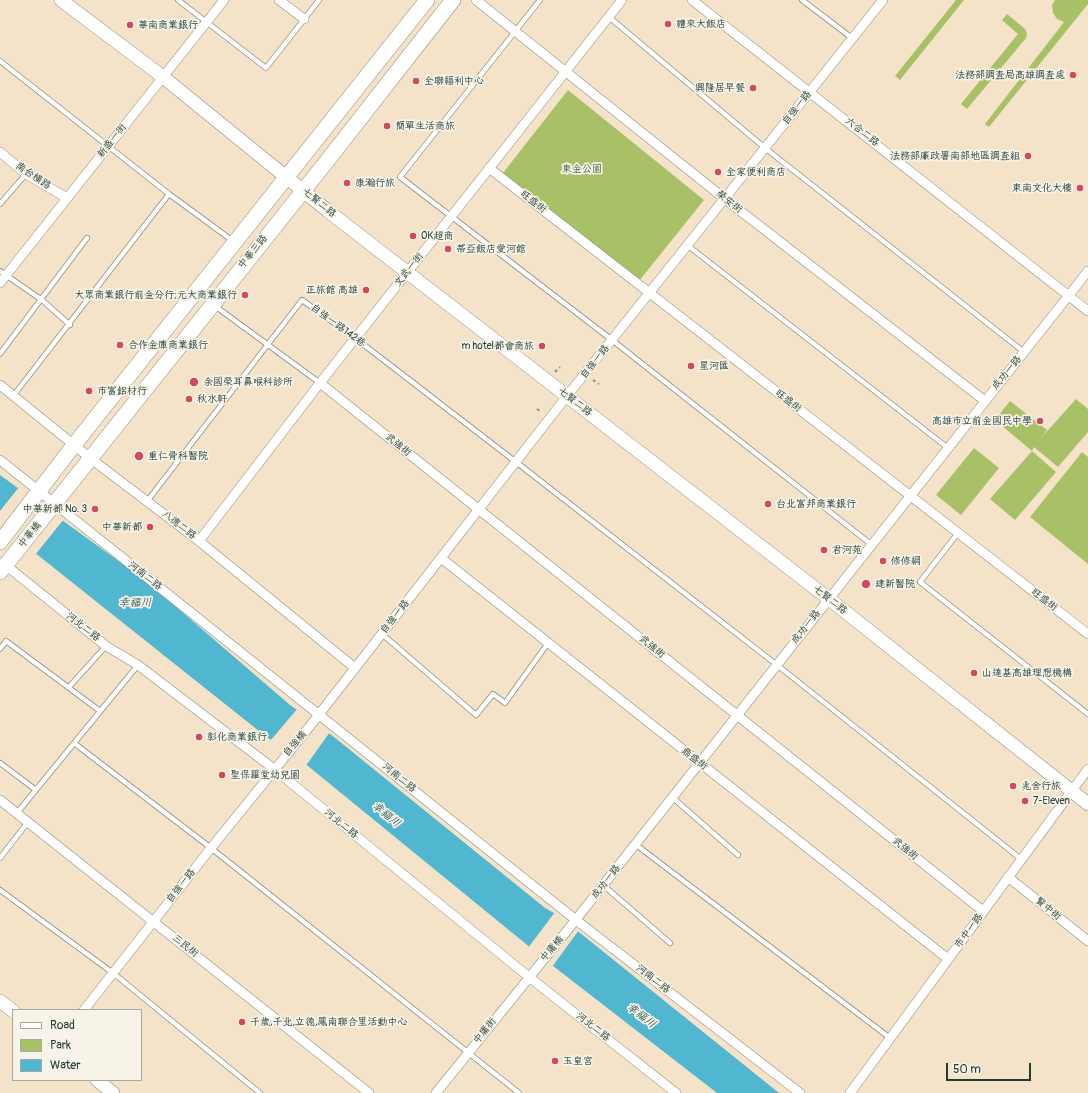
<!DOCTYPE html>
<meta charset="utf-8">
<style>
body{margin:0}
#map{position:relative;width:1088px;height:1093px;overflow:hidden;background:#f4e2c9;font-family:Pangolin,sans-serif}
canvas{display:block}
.legend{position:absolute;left:12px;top:1009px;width:130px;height:72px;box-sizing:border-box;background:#f7f3e8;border:1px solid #a1aaa0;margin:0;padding:5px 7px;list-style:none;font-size:12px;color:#1f3d34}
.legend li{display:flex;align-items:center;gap:8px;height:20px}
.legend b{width:20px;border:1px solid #a1aaa0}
.scale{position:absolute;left:946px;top:1063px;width:85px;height:18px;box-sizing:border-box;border:2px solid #1f3d34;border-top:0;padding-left:5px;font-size:12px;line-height:14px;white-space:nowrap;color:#1f3d34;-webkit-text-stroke:3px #f7f3e8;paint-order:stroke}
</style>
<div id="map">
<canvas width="1088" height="1093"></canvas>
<ul class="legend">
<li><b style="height:5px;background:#fff"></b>Road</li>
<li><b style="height:11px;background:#a8c167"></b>Park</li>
<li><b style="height:11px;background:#51b6cf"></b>Water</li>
</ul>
<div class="scale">50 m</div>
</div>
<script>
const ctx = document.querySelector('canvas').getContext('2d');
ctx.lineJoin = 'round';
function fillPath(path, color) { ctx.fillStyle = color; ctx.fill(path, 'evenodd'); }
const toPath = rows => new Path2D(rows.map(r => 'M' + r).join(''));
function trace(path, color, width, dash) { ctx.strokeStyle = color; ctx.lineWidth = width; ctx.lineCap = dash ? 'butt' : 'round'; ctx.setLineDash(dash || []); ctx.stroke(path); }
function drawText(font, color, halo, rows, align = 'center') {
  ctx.font = font + ' Pangolin,"LXGW WenKai TC",sans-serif'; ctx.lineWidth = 3.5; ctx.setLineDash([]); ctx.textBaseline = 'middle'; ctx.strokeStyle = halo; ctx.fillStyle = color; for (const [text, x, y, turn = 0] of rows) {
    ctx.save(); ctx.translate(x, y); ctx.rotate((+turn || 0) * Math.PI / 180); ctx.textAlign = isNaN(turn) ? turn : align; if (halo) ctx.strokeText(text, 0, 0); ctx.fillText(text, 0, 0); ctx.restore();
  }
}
fillPath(toPath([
 [956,0,964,0,900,80,895,76],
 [1055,0,1088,0,1088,4,989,127,985,124,1064,22,1057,19,1053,13,1052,5],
 [1007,14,1025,29,1027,34,1026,38,967,109,961,104,1018,34,1002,20],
 [568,90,704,200,639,281,503,173],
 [1076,399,1088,409,1088,432,1058,467,1034,447,1032,451,1056,472,1015,520,990,499,1032,451,995,420,1010,401,1047,430,1042,437],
 [974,448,999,468,961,515,936,495],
 [1082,452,1088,457,1088,564,1030,517]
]), '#a8c167');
fillPath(toPath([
 [0,475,146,581,290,705,334,737,545,908,559,916,779,1093,717,1093,548,962,308,766,264,735,0,525]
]), '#51b6cf');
fillPath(toPath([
 [19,487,64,519,35,555,0,527,0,511],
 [298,708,330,732,305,767,270,741],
 [555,912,579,930,552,967,528,948]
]), '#f4e2c9');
const lane = toPath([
 [178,0,266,68,319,0],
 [540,0,400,177,612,340,872,545],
 [802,0,852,38],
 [609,17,765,148,1024,352],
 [0,61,169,194,233,241],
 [0,204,26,174],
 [687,245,948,448],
 [0,271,42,300,70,325],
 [215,306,320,383],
 [0,354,87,238],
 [14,395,169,194],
 [148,500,302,300,355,338,516,462,777,665,1021,859],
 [958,533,920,582,1088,714],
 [382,634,476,715,493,694,505,703,548,643],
 [0,649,6,641,100,711],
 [69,687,106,646],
 [74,743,211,848,519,1093],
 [0,763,36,790],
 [672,797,738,855],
 [17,813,138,665],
 [635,844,890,1038],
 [0,858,28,822],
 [603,885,670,943],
 [0,890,113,973,260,1093]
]);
const street = toPath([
 [279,0,304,19],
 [476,0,725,199,985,401],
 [692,0,1088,311],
 [0,152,26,174,67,198],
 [489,168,1088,634],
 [0,283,224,0],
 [320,383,983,911],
 [0,385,90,458,199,541,355,668],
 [0,460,576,920,800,1093],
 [199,541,320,383,622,0],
 [441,558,948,959],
 [3,563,106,646,138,665,274,769,529,977,676,1093],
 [0,800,369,1093],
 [1008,877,1088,941],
 [84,1010,211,848,310,726,567,396,883,0],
 [436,1093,570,927,1088,271],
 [850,1093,1088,769]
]);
const secondary = toPath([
 [61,0,163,77,328,211,829,599,1088,804],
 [0,1001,13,1011],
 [97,1080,113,1093]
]);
const primary = toPath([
 [0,542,74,445,427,0],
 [0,572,327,161,453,0]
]);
trace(lane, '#8a907e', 6);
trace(street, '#8a907e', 10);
trace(secondary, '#8a907e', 14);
trace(primary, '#8a907e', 16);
trace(toPath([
 [555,372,560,367],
 [593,380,599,384],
 [537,409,541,412]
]), '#8a907e', 2, [3, 3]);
trace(lane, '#fff', 4.5);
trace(street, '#fff', 9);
trace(secondary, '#fff', 13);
trace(primary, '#fff', 15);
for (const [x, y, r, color] of [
 [668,24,4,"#d1495b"],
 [130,25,4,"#d1495b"],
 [1073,75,4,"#d1495b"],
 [416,81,4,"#d1495b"],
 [753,88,4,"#d1495b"],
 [387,126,4,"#d1495b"],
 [1028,156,4,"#d1495b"],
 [718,172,4,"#d1495b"],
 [347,183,4,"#d1495b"],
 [1080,188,4,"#d1495b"],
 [413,236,4,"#d1495b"],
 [448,249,4,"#d1495b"],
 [366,290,4,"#d1495b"],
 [245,295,4,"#d1495b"],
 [120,345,4,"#d1495b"],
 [542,346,4,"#d1495b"],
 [691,366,4,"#d1495b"],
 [194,382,5,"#d1495b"],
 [89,391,4,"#d1495b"],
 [189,399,4,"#d1495b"],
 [1040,421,4,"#d1495b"],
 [139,456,5,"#d1495b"],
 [768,504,4,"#d1495b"],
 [95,509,4,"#d1495b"],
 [150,527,4,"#d1495b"],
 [824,550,4,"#d1495b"],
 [883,561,4,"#d1495b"],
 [866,584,5,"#d1495b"],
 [974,673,4,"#d1495b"],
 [199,737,4,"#d1495b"],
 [222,775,4,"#d1495b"],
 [1013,786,4,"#d1495b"],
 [1025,801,4,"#d1495b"],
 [242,1022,4,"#d1495b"],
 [555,1061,4,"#d1495b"]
]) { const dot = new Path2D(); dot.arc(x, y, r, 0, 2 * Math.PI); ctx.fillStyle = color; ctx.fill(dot); trace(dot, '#f7f3e8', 1.5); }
drawText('10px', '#1f3d34', '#f7f3e8', [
 ["禮來大飯店",676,24],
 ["華南商業銀行",138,25],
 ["法務部調查局高雄調查處",1065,75,"right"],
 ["全聯福利中心",424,81],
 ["興隆居早餐",745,88,"right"],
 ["簡單生活商旅",395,126],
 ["法務部廉政署南部地區調查組",1020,156,"right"],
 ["全家便利商店",726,172],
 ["康瀚行旅",355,183],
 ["東南文化大樓",1072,188,"right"],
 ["OK超商",421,236],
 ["蒂亞飯店愛河館",456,249],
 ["正旅館 高雄",358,290,"right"],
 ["大眾商業銀行前金分行;元大商業銀行",237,295,"right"],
 ["合作金庫商業銀行",128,345],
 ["m hotel都會商旅",534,346,"right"],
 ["星河匯",699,366],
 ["余國榮耳鼻喉科診所",203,382],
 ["市富鋁材行",97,391],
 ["秋水軒",197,399],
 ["高雄市立前金國民中學",1032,421,"right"],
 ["重仁骨科醫院",148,456],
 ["台北富邦商業銀行",776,504],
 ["中華新都 No. 3",87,509,"right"],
 ["中華新都",142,527,"right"],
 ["君河苑",832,550],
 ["修修網",891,561],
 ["建新醫院",875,584],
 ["山達基高雄理想機構",982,673],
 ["彰化商業銀行",207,737],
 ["聖保羅堂幼兒園",230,775],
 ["兆舍行旅",1021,786],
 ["7-Eleven",1033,801],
 ["千歲,千北,立德,鳳南聯合里活動中心",250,1022],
 ["玉皇宮",563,1061]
], 'left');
drawText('10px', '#1f3d34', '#f7f3e8', [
 ["自強一路",797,108,-52],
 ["六合二路",862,132,38],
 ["新盛一街",112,141,-52],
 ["南台橫路",33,176,34],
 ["旺盛街",533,202,38],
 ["榮安街",729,202,38],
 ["七賢二路",319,203,39],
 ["中華三路",253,252,-51],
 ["文武一街",409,270,-52],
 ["自強一路142巷",338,326,36],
 ["自強一路",595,362,-52],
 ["成功一路",1007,373,-51],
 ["旺盛街",788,401,38],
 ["七賢二路",575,402,38],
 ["武強街",398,445,39],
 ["八德二路",179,525,38],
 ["中華橋",30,535,-51],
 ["河南二路",145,576,38],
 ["七賢二路",830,600,38],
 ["旺盛街",1044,600,38],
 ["自強一路",395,617,-52],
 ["河北二路",83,627,38],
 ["成功一路",806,627,-52],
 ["武強街",652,647,39],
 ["自強橋",295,744,-50],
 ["鼎盛街",694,759,38],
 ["河南二路",399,778,39],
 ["河北二路",341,824,39],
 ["武強街",905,849,39],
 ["成功一路",606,882,-52],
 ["自強一路",181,886,-52],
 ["賢中街",1048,909,39],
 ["市中一路",969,931,-54],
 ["三民街",185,946,38],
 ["中庸橋",552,949,-50],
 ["河南二路",653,979,38],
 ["河北二路",593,1027,38],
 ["中庸街",485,1031,-51]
]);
drawText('10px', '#415e41', '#f7f3e8', [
 ["東金公園",582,169]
]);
drawText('italic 11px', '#2c5b5b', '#f7f3e8', [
 ["幸福川",135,603],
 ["幸福川",386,815,39],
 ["幸福川",641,1016,38]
]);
</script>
